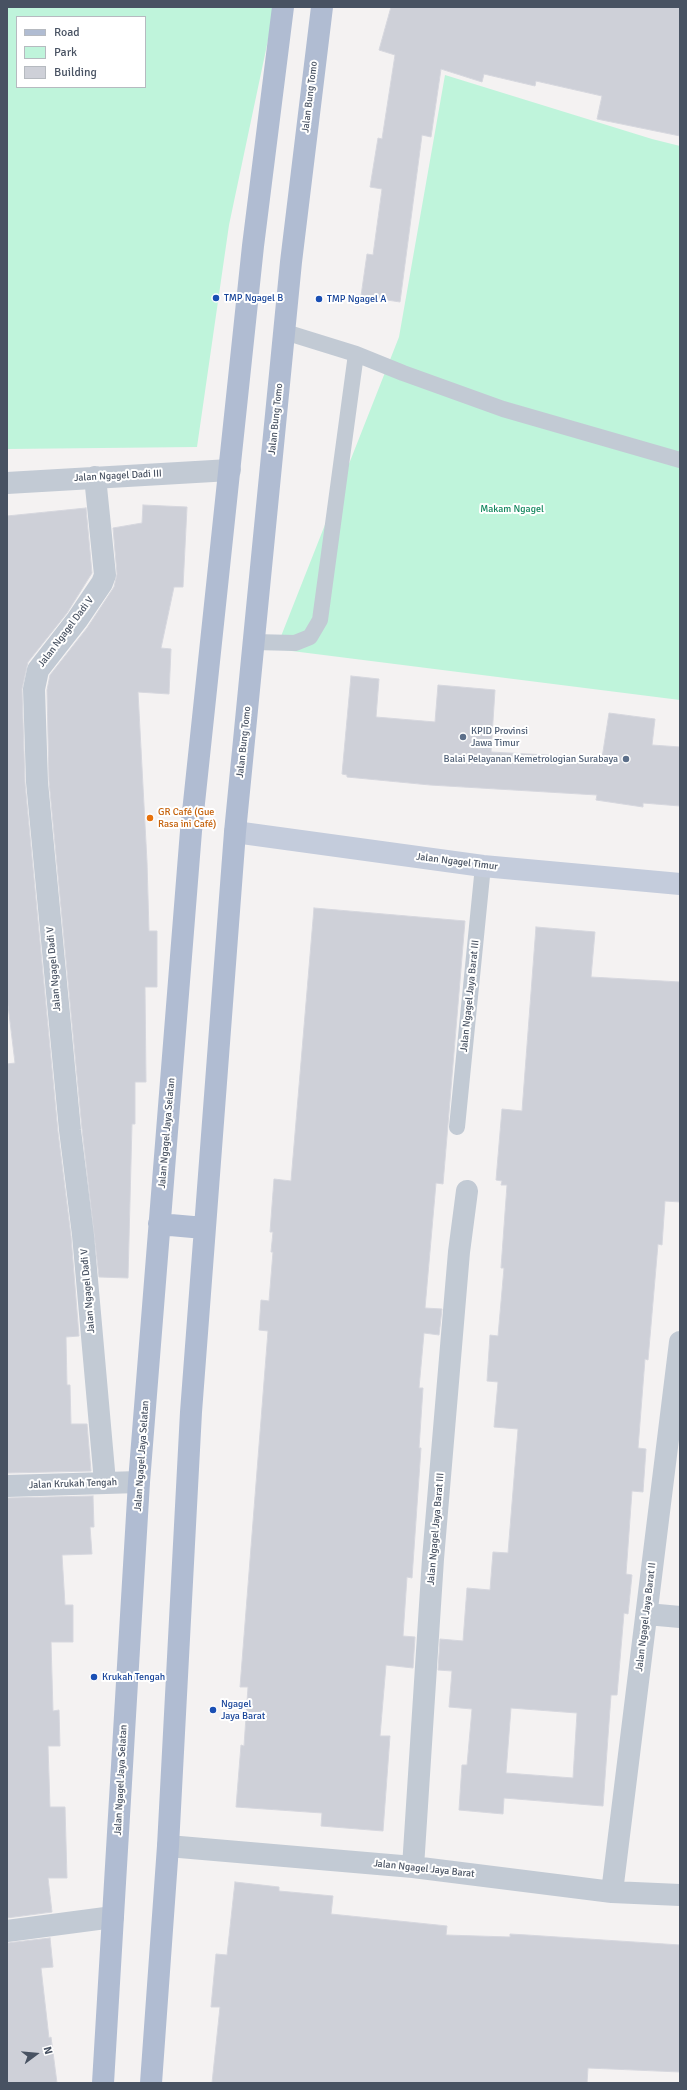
<!DOCTYPE html>
<meta charset="utf-8">
<style>
body{margin:0}
#map{position:relative;width:687px;height:2090px;overflow:hidden;background:#f4f2f2;font-family:Signika,sans-serif}
canvas{display:block}
.frame{position:absolute;inset:0;border:8px solid #485262;pointer-events:none}
.legend{position:absolute;left:16px;top:16px;width:130px;height:72px;box-sizing:border-box;background:#fff;border:1px solid #b6bac0;margin:0;padding:5px 7px;list-style:none;font-size:12px;color:#485262}
.legend li{display:flex;align-items:center;gap:8px;height:20px}
.legend b{width:20px;border:1px solid #b6bac0}
.north{position:absolute;left:16px;top:2034px;width:40px;height:40px;-webkit-text-stroke:3px #fff;paint-order:stroke;rotate:74deg;font-size:11px;font-weight:700;line-height:16px;text-align:center;color:#485262}
.north::after{content:'';display:block;margin:auto;width:14px;height:18px;background:#485262;clip-path:polygon(50% 0,100% 100%,50% 72%,0 100%)}
</style>
<div id="map">
<canvas width="687" height="2090"></canvas>
<div class="frame"></div>
<ul class="legend">
<li><b style="height:5px;background:#b0bcd2"></b>Road</li>
<li><b style="height:11px;background:#bff4db"></b>Park</li>
<li><b style="height:11px;background:#ced0d8"></b>Building</li>
</ul>
<div class="north">N</div>
</div>
<script>
const ctx = document.querySelector('canvas').getContext('2d');
ctx.lineJoin = 'round';
function fillPath(path, color) { ctx.fillStyle = color; ctx.fill(path, 'evenodd'); }
const toPath = rows => new Path2D(rows.map(r => 'M' + r).join(''));
function trace(path, color, width, dash) { ctx.strokeStyle = color; ctx.lineWidth = width; ctx.lineCap = dash ? 'butt' : 'round'; ctx.setLineDash(dash || []); ctx.stroke(path); }
function drawText(font, color, halo, rows, align = 'center') {
  ctx.font = font + ' Signika,sans-serif'; ctx.lineWidth = 4; ctx.setLineDash([]); ctx.textBaseline = 'middle'; ctx.strokeStyle = halo; ctx.fillStyle = color; for (const [text, x, y, turn = 0] of rows) {
    ctx.save(); ctx.translate(x, y); ctx.rotate((+turn || 0) * Math.PI / 180); ctx.textAlign = isNaN(turn) ? turn : align; if (halo) ctx.strokeText(text, 0, 0); ctx.fillText(text, 0, 0); ctx.restore();
  }
}
fillPath(toPath([
 [7,7,275,7,229,225,197,447,7,449],
 [17,17,145,17,145,87,17,87],
 [445,75,652,139,680,146,680,700,276,649,399,337]
]), '#bff4db');
const building = toPath([
 [391,7,680,7,680,136,597,119,602,96,536,81,535,86,484,74,482,82,441,69,431,137,422,135,400,302,361,296,367,254,373,255,382,189,370,187,378,138,382,139,395,55,379,50,391,7],
 [143,505,187,507,183,587,174,587,161,648,171,649,169,694,138,692,147,862,149,931,157,931,157,987,145,987,146,1082,135,1082,135,1124,132,1124,128,1278,99,1277,82,1129,49,781,47,690,50,675,87,628,114,587,117,574,113,528,142,523,143,505],
 [86,508,92,573,67,613,28,662,22,689,25,783,58,1132,71,1236,79,1336,66,1337,67,1385,70,1385,71,1424,87,1424,91,1471,7,1473,7,1064,15,1063,7,997,7,516,86,508],
 [351,676,379,679,376,717,435,722,438,685,495,690,491,752,602,758,609,713,655,719,652,745,680,747,680,806,643,803,643,807,596,800,597,795,430,785,347,777,347,775,342,774,351,676],
 [314,908,465,921,443,1184,436,1183,425,1308,442,1309,439,1335,424,1333,419,1388,423,1388,419,1448,421,1448,412,1578,407,1577,403,1636,415,1637,413,1668,386,1665,380,1736,390,1736,383,1831,321,1826,322,1813,236,1807,241,1745,244,1746,248,1687,240,1687,268,1331,259,1330,261,1300,269,1301,273,1252,271,1252,273,1232,270,1232,274,1179,291,1181,314,908],
 [536,927,595,932,591,977,680,982,680,1202,665,1201,662,1245,658,1244,648,1360,645,1359,638,1448,646,1449,643,1492,632,1491,626,1574,632,1575,628,1614,624,1613,617,1695,611,1695,603,1806,504,1798,503,1814,459,1810,462,1765,467,1765,472,1709,449,1707,452,1671,438,1670,440,1639,463,1641,467,1588,490,1590,493,1552,508,1553,518,1429,494,1427,498,1382,487,1381,490,1335,498,1336,504,1268,501,1268,507,1185,501,1185,502,1181,496,1180,502,1109,522,1111,536,927],
 [511,1708,577,1713,573,1778,506,1773,511,1708],
 [93,1496,94,1527,90,1527,92,1554,62,1555,65,1605,73,1605,73,1642,51,1642,53,1711,59,1710,60,1746,48,1746,50,1807,65,1807,67,1878,48,1878,52,1912,7,1918,7,1498,93,1496],
 [235,1882,279,1887,279,1891,333,1896,331,1914,447,1926,446,1935,510,1937,510,1934,527,1935,680,1945,680,2072,588,2068,587,2083,212,2083,220,2007,211,2007,216,1954,227,1955,235,1882],
 [50,1938,53,1967,41,1968,49,2038,51,2037,57,2083,7,2083,7,1943,50,1938]
]);
fillPath(building, '#ced0d8');
trace(building, '#d6d7de', 1);
trace(toPath([
 [285,332,356,354,403,373,503,409,680,460],
 [254,642,295,643,310,637,320,620,356,354],
 [457,1127,483,866]
]), '#c2cad4', 16);
trace(toPath([
 [95,477,105,575,102,583,77,620,38,670,34,689,37,782,70,1130,83,1235,105,1482],
 [7,483,230,470],
 [7,1486,139,1482],
 [647,1614,680,1617],
 [168,1846,413,1867,612,1892,680,1895],
 [413,1867,433,1559,459,1252,467,1191],
 [612,1892,680,1342],
 [7,1931,113,1917]
]), '#c2cad4', 22);
trace(toPath([
 [235,832,483,866,680,884]
]), '#c4ccdc', 22);
trace(toPath([
 [159,1224,204,1228],
 [103,2083,139,1482,191,831,253,246,283,7],
 [151,2083,168,1846,191,1412,235,832,291,262,322,7]
]), '#b0bcd2', 22);
for (const [x, y, r, color] of [
 [216,298,4,"#1a4fb4"],
 [319,299,4,"#1a4fb4"],
 [463,737,4,"#5c6f8a"],
 [626,759,4,"#5c6f8a"],
 [150,818,4,"#e8710a"],
 [94,1677,4,"#1a4fb4"],
 [213,1710,4,"#1a4fb4"]
]) { const dot = new Path2D(); dot.arc(x, y, r, 0, 2 * Math.PI); ctx.fillStyle = color; ctx.fill(dot); trace(dot, '#fff', 1.5); }
drawText('10px', '#485262', '#fff', [
 ["Jalan Bung Tomo",310,97,-83],
 ["Jalan Bung Tomo",276,419,-84],
 ["Jalan Ngagel Dadi III",118,476,-3],
 ["Jalan Ngagel Dadi V",66,632,-53],
 ["Jalan Bung Tomo",244,742,-84],
 ["Jalan Ngagel Timur",457,862,7],
 ["Jalan Ngagel Dadi V",54,969,-95],
 ["Jalan Ngagel Jaya Barat III",470,996,-84],
 ["Jalan Ngagel Jaya Selatan",167,1133,-85],
 ["Jalan Ngagel Dadi V",88,1291,-95],
 ["Jalan Ngagel Jaya Selatan",142,1456,-86],
 ["Jalan Krukah Tengah",73,1484,-2],
 ["Jalan Ngagel Jaya Barat III",436,1529,-85],
 ["Jalan Ngagel Jaya Barat II",646,1617,-83],
 ["Jalan Ngagel Jaya Selatan",121,1780,-87],
 ["Jalan Ngagel Jaya Barat",424,1869,6]
]);
drawText('10px', '#164399', '#fff', [
 ["TMP Ngagel B",224,298],
 ["TMP Ngagel A",327,299],
 ["Krukah Tengah",102,1677],
 ["Ngagel",221,1704],
 ["Jaya Barat",221,1716]
], 'left');
drawText('10px', '#10865c', '#fff', [
 ["Makam Ngagel",512,509]
]);
drawText('10px', '#4e5e75', '#fff', [
 ["KPID Provinsi",471,731],
 ["Jawa Timur",471,743],
 ["Balai Pelayanan Kemetrologian Surabaya",618,759,"right"]
], 'left');
drawText('10px', '#c56008', '#fff', [
 ["GR Café (Gue",158,812],
 ["Rasa ini Café)",158,824]
], 'left');
</script>
